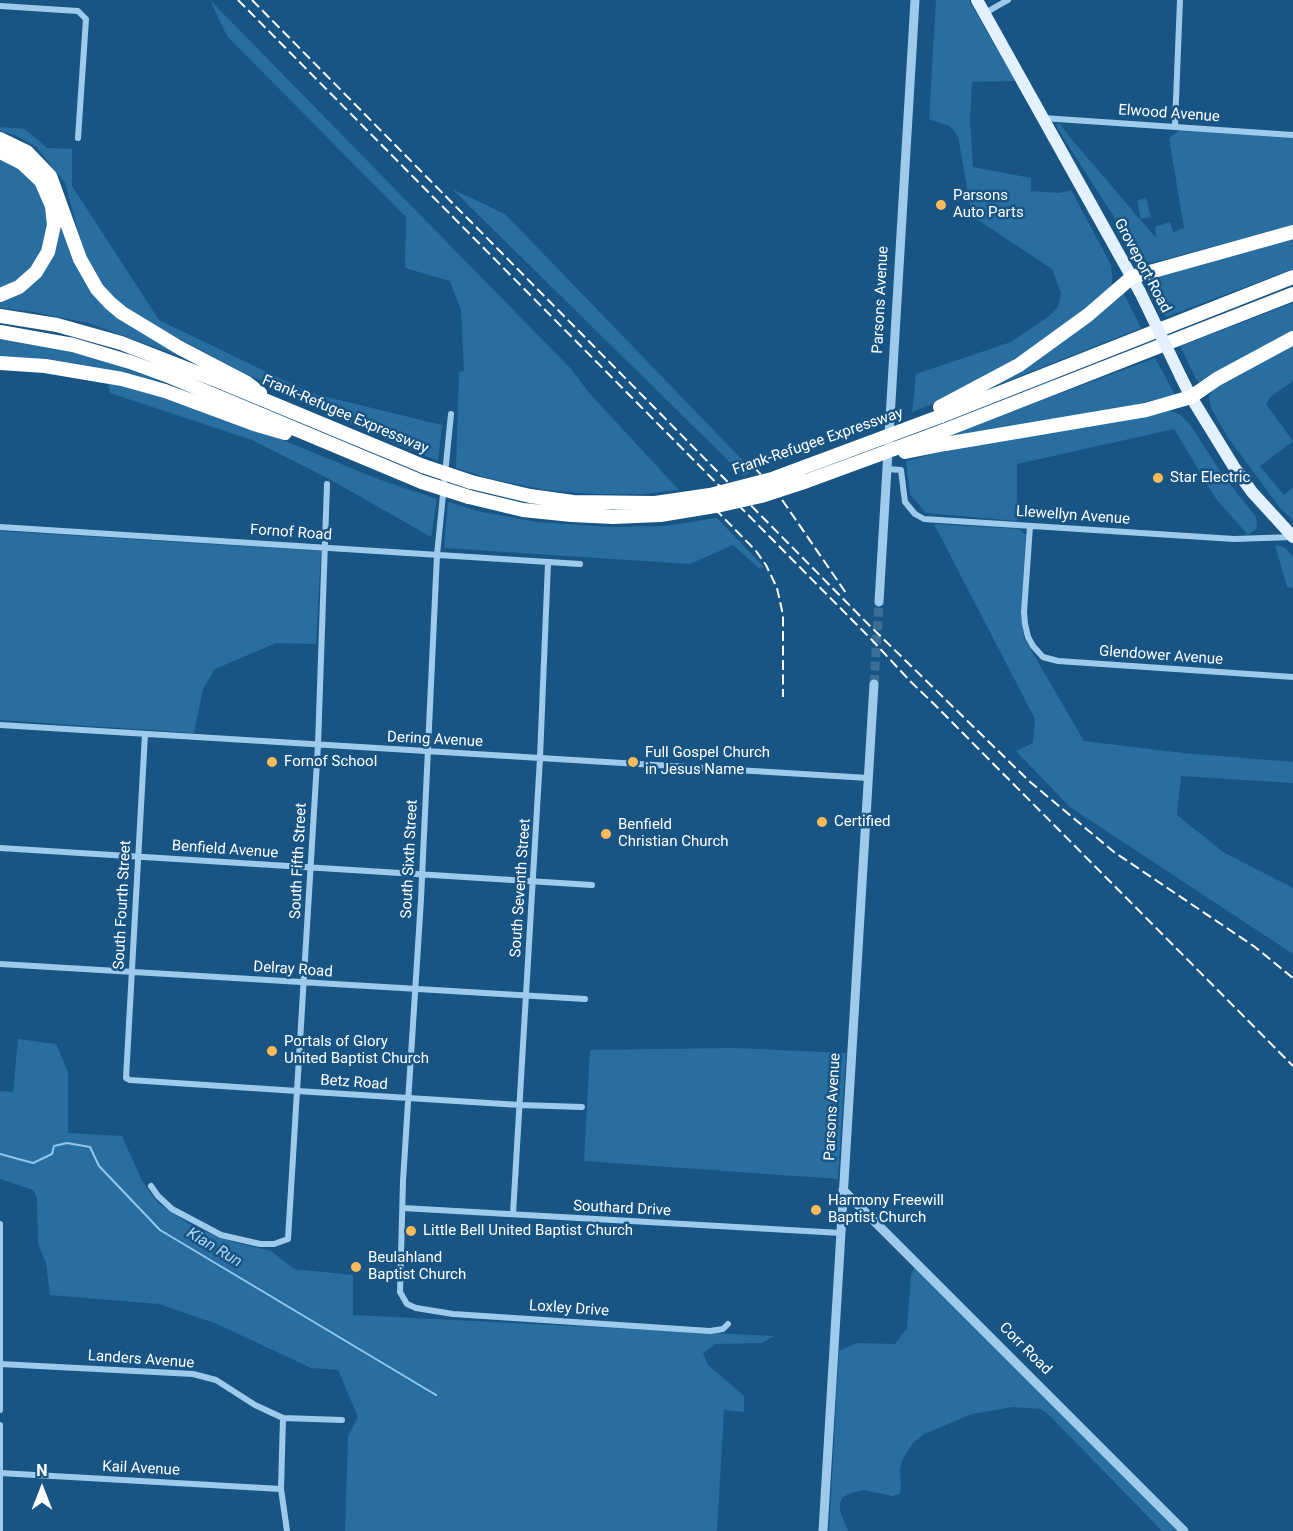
<!DOCTYPE html>
<style>
body{margin:0}
#map{position:relative;width:1293px;height:1531px;overflow:hidden;background:#195584;font-family:Roboto,sans-serif}
canvas{display:block}
.north{position:absolute;left:12px;top:1459px;width:60px;height:60px;-webkit-text-stroke:4px #195584;paint-order:stroke;rotate:0deg;font-size:16px;font-weight:700;line-height:24px;text-align:center;color:#fff}
.north::after{content:'';display:block;margin:auto;width:21px;height:27px;background:#fff;clip-path:polygon(50% 0,100% 100%,50% 72%,0 100%)}
</style>
<div id="map">
<canvas width="1293" height="1531"></canvas>
<div class="north">N</div>
</div>
<script>
const ctx = document.querySelector('canvas').getContext('2d');
ctx.lineJoin = 'round';
function fillPath(path, color) { ctx.fillStyle = color; ctx.fill(path, 'evenodd'); }
const toPath = rows => new Path2D(rows.map(r => 'M' + r).join(''));
function trace(path, color, width, dash) { ctx.strokeStyle = color; ctx.lineWidth = width; ctx.lineCap = dash ? 'butt' : 'round'; ctx.setLineDash(dash || []); ctx.stroke(path); }
function drawText(font, color, halo, rows, align = 'center') {
  ctx.font = font + ' Roboto,sans-serif'; ctx.lineWidth = 5; ctx.setLineDash([]); ctx.textBaseline = 'middle'; ctx.strokeStyle = halo; ctx.fillStyle = color; for (const [text, x, y, turn = 0] of rows) {
    ctx.save(); ctx.translate(x, y); ctx.rotate((+turn || 0) * Math.PI / 180); ctx.textAlign = isNaN(turn) ? turn : align; if (halo) ctx.strokeText(text, 0, 0); ctx.fillText(text, 0, 0); ctx.restore();
  }
}
fillPath(toPath([
 [210,0,571,369,590,394,679,490,645,494,594,494,547,490,491,479,456,468,459,372,464,371,461,310,450,281,405,268,406,217,227,36],
 [936,0,969,0,1015,81,972,82,970,119,973,167,1031,178,1031,191,1060,193,1071,190,1111,265,1112,277,1112,286,1101,298,1049,337,1003,367,945,399,912,412,916,374,1011,342,1049,316,1058,307,1061,293,1052,269,972,216,958,136,950,126,929,119],
 [1059,123,1074,142,1156,238,1155,227,1170,222,1173,232,1184,228,1169,138,1181,129,1293,137,1293,225,1159,261,1150,263,1141,259,1064,139,1056,125],
 [0,127,25,129,47,148,72,149,72,186,159,320,310,393,442,425,438,461,399,445,242,372,130,312,108,292,86,260,65,183,36,147,15,135,0,131],
 [0,159,12,162,29,175,41,191,49,222,43,253,30,271,16,283,0,290],
 [452,189,505,214,752,470,744,476],
 [1146,198,1151,217,1141,219,1137,201],
 [58,214,79,272,98,297,185,358,88,323,34,312,0,308,0,300,37,278],
 [1293,237,1293,269,1166,317,1147,279],
 [1124,294,1141,328,998,385,997,381,1115,298],
 [1293,303,1293,332,1199,382,1196,379,1180,346],
 [0,339,68,351,110,363,157,380,156,384,0,359],
 [1293,343,1293,381,1270,397,1266,404,1293,441,1260,466,1284,495,1293,488,1293,520,1280,508,1227,436,1211,408,1209,397,1216,383],
 [1155,358,1175,395,1135,405,951,438,951,434],
 [107,380,164,394,254,428,375,478,437,499,431,537,331,480,252,440,110,393],
 [1157,411,1170,411,1179,414,1189,423,1222,474,1256,517,1257,526,1255,530,1248,535,1216,499,1174,429,1017,464,1017,521,926,513,910,494,906,461,974,443],
 [448,502,482,512,537,522,610,527,665,526,717,518,764,567,760,569,733,545,690,564,444,548],
 [934,524,1019,529,1026,535,1021,612,1024,638,1084,741,1183,753,1293,762,1293,783,1181,776,1177,815,1223,852,1293,888,1293,954,1070,807,1016,751,1033,743,1035,719],
 [0,531,321,551,316,644,276,643,215,669,203,689,194,733,0,720],
 [1275,545,1284,547,1293,556,1293,588,1287,587],
 [18,1039,56,1044,68,1072,68,1133,122,1136,142,1181,158,1203,194,1227,229,1241,271,1251,294,1269,353,1275,353,1315,774,1336,762,1343,715,1344,703,1353,708,1365,744,1396,744,1412,724,1410,717,1531,345,1531,348,1436,358,1417,338,1370,311,1368,217,1324,159,1304,50,1295,46,1263,38,1244,37,1198,33,1190,0,1179,0,1091,13,1092],
 [734,1048,846,1053,838,1179,584,1161,590,1050],
 [916,1266,1177,1531,1162,1531,1049,1415,1041,1409,1013,1407,972,1414,924,1434,913,1443,903,1458,900,1468,901,1489,899,1494,892,1496,864,1490,851,1493,843,1497,840,1503,840,1511,848,1531,829,1531,839,1351,856,1343,895,1344,907,1328,911,1274]
]), '#286ea1');
trace(toPath([
 [0,1154,33,1163,52,1154,54,1146,67,1143,90,1147,99,1166,160,1230,436,1395]
]), '#91c8ee', 2);
trace(toPath([
 [874,684,879,602]
]), '#3c6e96', 9, [9, 4.5]);
trace(toPath([
 [0,6,78,11,86,19,78,138],
 [985,13,1008,0],
 [1043,118,1293,135],
 [1175,125,1180,0],
 [451,414,437,555,421,899,403,1181,400,1292,407,1304,416,1308,453,1314,710,1331,723,1329,728,1324],
 [887,469,901,470,905,502,915,514,924,519,1234,539,1293,537],
 [1030,526,1024,612,1025,624,1028,637,1033,646,1043,657,1058,661,1293,677],
 [0,527,580,564],
 [0,725,868,778],
 [145,734,126,1078,130,1080,297,1091,520,1105,582,1107],
 [0,848,592,885],
 [0,964,585,999],
 [151,1186,158,1196,172,1209,221,1235,260,1244,274,1244,288,1239,318,745,327,484],
 [403,1208,841,1233],
 [513,1214,540,758,548,563],
 [0,1224,0,1410],
 [0,1364,193,1374,216,1380,255,1405,283,1418,342,1420],
 [283,1418,281,1489,287,1531],
 [0,1425,0,1531],
 [0,1473,281,1489]
]), '#9ecbec', 6);
trace(toPath([
 [879,602,915,0],
 [843,1190,1184,1531],
 [823,1531,874,684]
]), '#9ecbec', 9);
trace(toPath([
 [977,0,1140,292],
 [1181,377,1191,397,1234,467,1252,492,1293,537]
]), '#e3f1ff', 12);
trace(toPath([
 [0,139,27,152,50,176,80,259,97,289,110,303,122,313,180,348,247,383,260,393],
 [0,152,22,163,41,181,52,206,54,225,48,252,36,272,19,287,0,295],
 [0,316,57,325,121,343,221,382,423,466],
 [0,332,73,345,130,362,171,377,422,482],
 [0,363,45,366,122,379,165,391,254,424,285,433],
 [940,407,1019,365,1088,315,1132,277,1293,232],
 [941,416,1293,277],
 [943,431,1293,294],
 [945,444,1146,410,1191,397,1217,379,1293,338],
 [471,482,530,496,573,502,655,503],
 [469,497,523,510,572,515,613,517,660,515]
]), '#fff', 14);
trace(toPath([
 [238,0,871,639,911,682,934,704,1293,1066],
 [252,0,868,624,1029,781,1114,852,1255,947,1293,978],
 [754,467,776,491,846,593],
 [715,509,756,551,766,565,777,588,783,615,783,697]
]), '#fff', 2, [10, 4.5]);
trace(toPath([
 [1140,292,1181,377]
]), '#e3f1ff', 12);
trace(toPath([
 [905,452,945,444],
 [423,466,471,482],
 [422,482,469,497],
 [655,503,710,495,772,479,941,416],
 [660,515,721,505,761,496,807,481,943,431]
]), '#fff', 14);
for (const [x, y, r, color] of [
 [941,205,6,"#ffba59"],
 [1158,478,6,"#ffba59"],
 [272,762,6,"#ffba59"],
 [633,762,6,"#ffba59"],
 [822,822,6,"#ffba59"],
 [606,834,6,"#ffba59"],
 [272,1051,6,"#ffba59"],
 [816,1210,6,"#ffba59"],
 [411,1231,6,"#ffba59"],
 [356,1267,6,"#ffba59"]
]) { const dot = new Path2D(); dot.arc(x, y, r, 0, 2 * Math.PI); ctx.fillStyle = color; ctx.fill(dot); trace(dot, '#195584', 2); }
drawText('15px', '#fff', '#195584', [
 ["Elwood Avenue",1169,114,4],
 ["Groveport Road",1142,266,62],
 ["Parsons Avenue",881,300,-87],
 ["Frank-Refugee Expressway",345,415,23],
 ["Frank-Refugee Expressway",818,442,-19],
 ["Llewellyn Avenue",1073,516,4],
 ["Fornof Road",291,533,4],
 ["Glendower Avenue",1161,656,4],
 ["Dering Avenue",435,740,3],
 ["Benfield Avenue",225,850,4],
 ["South Sixth Street",410,859,-87],
 ["South Fifth Street",299,861,-87],
 ["South Seventh Street",521,888,-86],
 ["South Fourth Street",123,905,-87],
 ["Delray Road",293,970,4],
 ["Betz Road",354,1083,4],
 ["Parsons Avenue",833,1107,-87],
 ["Southard Drive",622,1209,3],
 ["Loxley Drive",569,1309,4],
 ["Corr Road",1025,1349,45],
 ["Landers Avenue",141,1360,4],
 ["Kail Avenue",141,1469,3]
]);
drawText('15px', '#fff', '#195584', [
 ["Parsons",953,196],
 ["Auto Parts",953,213],
 ["Star Electric",1170,478],
 ["Full Gospel Church",645,753],
 ["in Jesus Name",645,770],
 ["Fornof School",284,762],
 ["Certified",834,822],
 ["Benfield",618,825],
 ["Christian Church",618,842],
 ["Portals of Glory",284,1042],
 ["United Baptist Church",284,1059],
 ["Harmony Freewill",828,1201],
 ["Baptist Church",828,1218],
 ["Little Bell United Baptist Church",423,1231],
 ["Beulahland",368,1258],
 ["Baptist Church",368,1275]
], 'left');
drawText('italic 16px', '#aad5f3', '#195584', [
 ["Kian Run",214,1248,31]
]);
</script>
